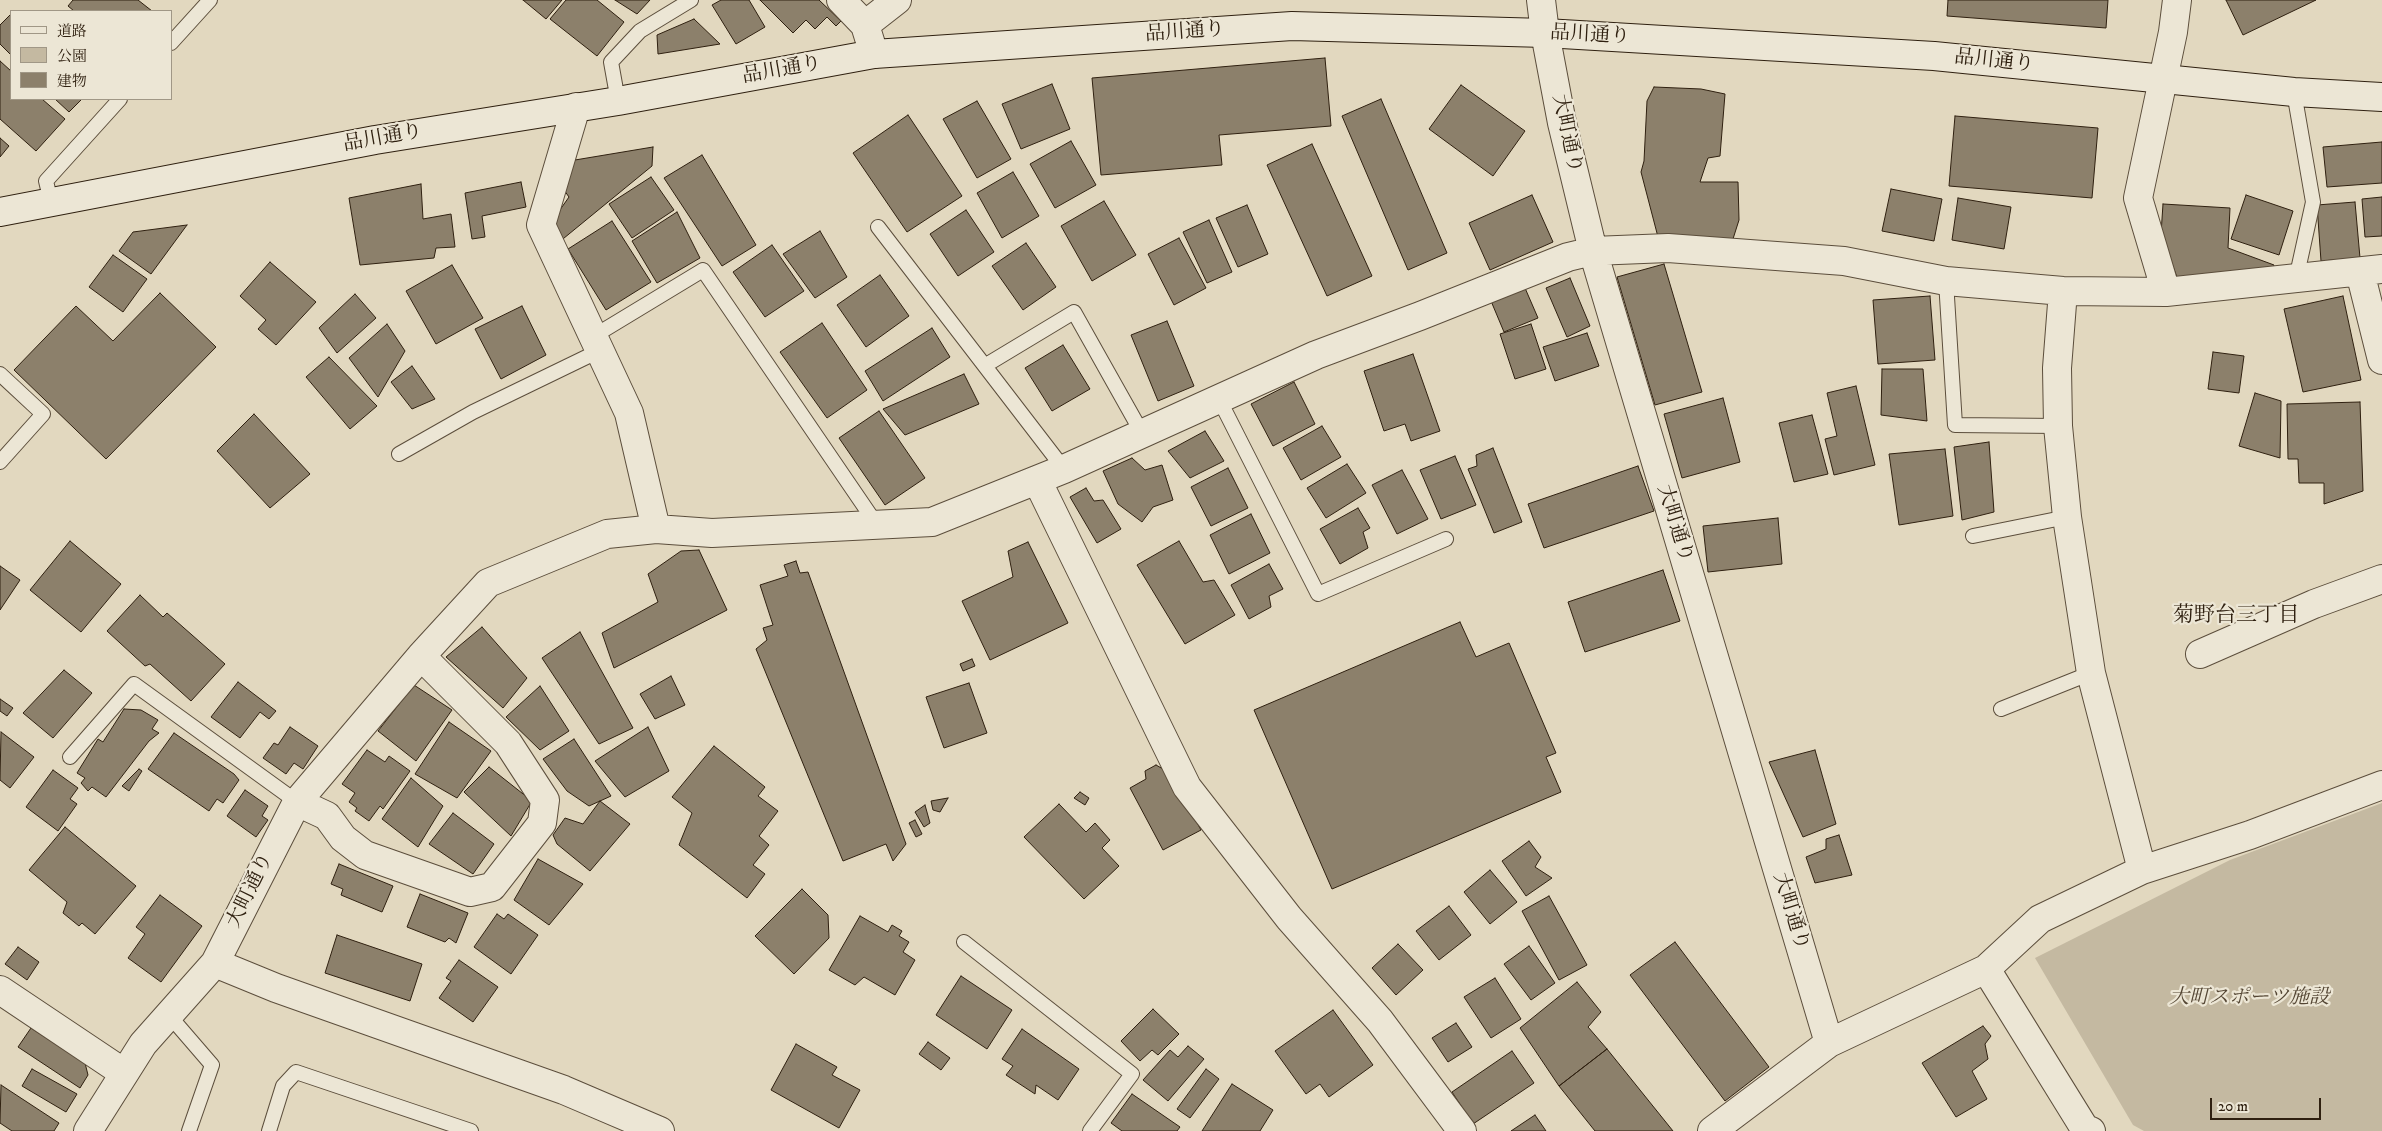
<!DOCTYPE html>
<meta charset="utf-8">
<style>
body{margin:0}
#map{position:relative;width:2382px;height:1131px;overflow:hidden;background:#e2d8bf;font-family:"IM FELL DW Pica","Noto Serif JP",serif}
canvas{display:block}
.legend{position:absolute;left:10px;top:10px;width:162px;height:90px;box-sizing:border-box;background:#ece6d5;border:1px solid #a09786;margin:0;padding:6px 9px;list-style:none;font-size:15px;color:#2f2010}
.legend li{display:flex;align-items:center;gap:10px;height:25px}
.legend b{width:25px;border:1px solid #a09786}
.scale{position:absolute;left:2210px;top:1098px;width:111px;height:22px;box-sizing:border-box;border:2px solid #2f2010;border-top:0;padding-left:6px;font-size:15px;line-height:18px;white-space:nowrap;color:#2f2010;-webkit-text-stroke:4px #ece6d5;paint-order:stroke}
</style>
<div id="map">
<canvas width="2382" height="1131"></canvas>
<ul class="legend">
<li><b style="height:6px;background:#ece6d5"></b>道路</li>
<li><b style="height:14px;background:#c4b9a1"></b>公園</li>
<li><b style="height:14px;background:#8c806b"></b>建物</li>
</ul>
<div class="scale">20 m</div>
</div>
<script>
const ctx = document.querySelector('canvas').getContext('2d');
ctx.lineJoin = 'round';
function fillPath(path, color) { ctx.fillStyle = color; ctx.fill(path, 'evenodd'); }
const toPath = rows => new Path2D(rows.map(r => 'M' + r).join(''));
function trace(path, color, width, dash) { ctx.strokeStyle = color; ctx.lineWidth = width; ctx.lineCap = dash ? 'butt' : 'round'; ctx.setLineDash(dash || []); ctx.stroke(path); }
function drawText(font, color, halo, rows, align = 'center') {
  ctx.font = font + ' "IM FELL DW Pica","Noto Serif JP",serif'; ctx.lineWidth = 4.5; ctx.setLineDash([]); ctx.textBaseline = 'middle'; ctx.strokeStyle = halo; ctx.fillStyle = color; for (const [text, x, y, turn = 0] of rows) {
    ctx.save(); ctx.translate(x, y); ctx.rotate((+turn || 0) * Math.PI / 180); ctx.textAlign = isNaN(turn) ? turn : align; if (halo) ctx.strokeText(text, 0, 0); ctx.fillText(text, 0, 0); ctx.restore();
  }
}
fillPath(toPath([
 [2382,803,2382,1131,2144,1131,2133,1125,2035,958,2230,860]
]), '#c4b9a1');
const building = toPath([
 [73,0,138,0,152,11,74,11,68,6,73,0],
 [523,0,562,0,546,19,523,0],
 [566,0,597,0,624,22,597,56,550,19,566,0],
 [615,0,650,0,637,14,615,0],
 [721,0,749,0,765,27,736,44,712,5,721,0],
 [760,0,819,0,841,21,836,26,827,17,815,29,806,20,793,33,760,0],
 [1948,0,2108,0,2106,28,1947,16,1948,0],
 [2226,0,2316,0,2243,35,2226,0],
 [11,14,11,55,0,44,0,25,11,14],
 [694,19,720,44,658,54,657,35,694,19],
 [1325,58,1331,126,1219,135,1222,165,1101,175,1092,78,1325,58],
 [0,61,11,71,11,99,42,99,65,119,36,151,0,119,0,61],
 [1052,84,1070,129,1021,149,1002,104,1052,84],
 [1461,85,1525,131,1493,176,1429,129,1461,85],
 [1654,87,1701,89,1725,94,1720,156,1708,158,1700,182,1738,182,1739,220,1732,242,1658,237,1641,172,1644,161,1647,101,1654,87],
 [55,99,82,99,69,112,55,99],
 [1381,99,1447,253,1408,270,1342,116,1381,99],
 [977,101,1011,159,977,178,943,119,977,101],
 [908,115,962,196,907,232,853,153,908,115],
 [1955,116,2098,128,2092,198,1949,186,1955,116],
 [0,138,9,146,0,157,0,138],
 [1071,141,1096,185,1055,208,1030,164,1071,141],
 [2382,142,2382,183,2327,187,2323,147,2382,142],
 [1312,144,1372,276,1327,296,1267,165,1312,144],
 [653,147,652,166,558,243,550,224,569,197,556,179,575,160,653,147],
 [702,155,756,245,722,266,664,178,702,155],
 [1013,172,1039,216,1002,238,977,193,1013,172],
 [651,177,674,210,632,238,609,204,651,177],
 [521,182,526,207,482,216,485,237,472,239,465,193,521,182],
 [421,184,423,219,451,214,455,247,436,248,434,258,360,265,349,198,421,184],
 [1891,189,1942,199,1934,241,1882,231,1891,189],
 [1532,195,1553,242,1490,270,1469,223,1532,195],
 [2246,195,2293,211,2279,255,2231,239,2246,195],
 [2382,197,2382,236,2365,237,2362,199,2382,197],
 [1958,198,2011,207,2004,249,1952,240,1958,198],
 [1104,201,1136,255,1092,281,1061,226,1104,201],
 [2355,202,2360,258,2321,261,2317,205,2355,202],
 [2163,204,2230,208,2228,248,2274,265,2272,272,2178,280,2161,234,2163,204],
 [1247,205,1268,254,1238,267,1216,218,1247,205],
 [966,210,994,252,958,276,930,234,966,210],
 [677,212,700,258,657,283,632,241,677,212],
 [1209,220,1232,272,1207,283,1183,232,1209,220],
 [612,221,651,282,606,310,568,249,612,221],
 [187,225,151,274,119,251,133,232,187,225],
 [820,231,847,277,815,298,783,254,820,231],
 [1179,238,1206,288,1174,305,1148,254,1179,238],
 [1026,243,1056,287,1023,310,992,266,1026,243],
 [772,245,804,291,765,317,733,272,772,245],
 [113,255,147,279,123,312,89,287,113,255],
 [270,262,316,302,276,345,258,329,266,320,240,296,270,262],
 [1664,264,1702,392,1655,405,1617,277,1664,264],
 [452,265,483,318,436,344,406,291,452,265],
 [880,275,909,316,866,347,837,305,880,275],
 [1570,278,1590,326,1567,337,1546,288,1570,278],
 [1525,288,1538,318,1504,332,1491,301,1525,288],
 [160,293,216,347,106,459,14,370,76,306,113,341,160,293],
 [355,294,376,318,337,353,319,328,355,294],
 [1930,296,1935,360,1878,364,1873,300,1930,296],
 [2343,296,2361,380,2303,392,2284,309,2343,296],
 [522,306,546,355,501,379,475,329,522,306],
 [1167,321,1194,386,1158,401,1131,335,1167,321],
 [822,323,867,390,827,418,780,352,822,323],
 [387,324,405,351,378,397,349,358,387,324],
 [1531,324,1546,369,1515,379,1500,334,1531,324],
 [932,328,950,357,883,401,865,371,932,328],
 [1587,333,1599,366,1555,381,1543,347,1587,333],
 [1063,345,1090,389,1052,411,1025,368,1063,345],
 [2213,352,2244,356,2239,393,2208,389,2213,352],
 [1413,354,1440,431,1411,441,1405,424,1384,431,1364,371,1413,354],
 [329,357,377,406,350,429,306,377,329,357],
 [412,366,435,399,412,409,391,382,412,366],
 [1882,369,1923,369,1927,421,1881,415,1882,369],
 [964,374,979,404,905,435,883,409,964,374],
 [1294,382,1315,424,1273,446,1251,404,1294,382],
 [1856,386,1875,465,1834,475,1825,439,1837,436,1827,393,1856,386],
 [2255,393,2281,401,2280,458,2239,446,2255,393],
 [1723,398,1740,462,1682,478,1664,414,1723,398],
 [2360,402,2363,491,2324,504,2324,483,2299,483,2298,459,2288,459,2287,404,2360,402],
 [879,411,925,478,885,505,839,438,879,411],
 [254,414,310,474,270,508,217,451,254,414],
 [1812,415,1828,474,1794,482,1779,423,1812,415],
 [1322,426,1341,457,1301,480,1283,448,1322,426],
 [1205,431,1224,461,1190,478,1168,451,1205,431],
 [1989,442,1994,512,1962,520,1954,447,1989,442],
 [1493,448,1522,522,1494,533,1468,469,1477,466,1476,455,1493,448],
 [1945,449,1953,516,1899,525,1889,454,1945,449],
 [1455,456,1476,505,1441,519,1420,470,1455,456],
 [1132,458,1145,470,1162,465,1173,500,1153,507,1142,522,1118,504,1103,471,1132,458],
 [1347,464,1366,493,1326,518,1307,488,1347,464],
 [1638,466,1654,511,1544,548,1528,504,1638,466],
 [1228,468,1248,508,1211,526,1191,487,1228,468],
 [1402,470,1428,519,1397,534,1372,485,1402,470],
 [1086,488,1094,501,1103,500,1121,529,1097,543,1070,497,1086,488],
 [1358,508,1370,528,1363,532,1368,548,1340,564,1320,529,1358,508],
 [1251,514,1270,553,1229,574,1210,535,1251,514],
 [1778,518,1782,564,1708,572,1703,526,1778,518],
 [70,541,121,584,81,632,30,590,70,541],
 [1179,541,1203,582,1214,580,1235,615,1185,644,1137,565,1179,541],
 [1028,542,1068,623,990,660,962,601,1013,577,1008,551,1028,542],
 [699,550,727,610,614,668,602,633,658,602,648,574,681,551,699,550],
 [796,561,800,573,808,572,906,844,893,861,886,844,843,861,756,649,767,640,763,628,773,625,760,585,788,576,784,565,796,561],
 [1269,564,1283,589,1269,596,1271,607,1249,619,1231,585,1269,564],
 [0,566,20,580,0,610,0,566],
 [1663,570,1680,621,1585,652,1568,602,1663,570],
 [140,595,163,617,167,613,225,664,191,701,150,664,145,666,107,631,140,595],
 [1460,622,1476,657,1509,643,1556,753,1546,757,1561,792,1332,889,1254,710,1460,622],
 [482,627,527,678,503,708,446,657,482,627],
 [580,632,633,728,599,744,542,658,580,632],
 [972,659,975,666,963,671,960,664,972,659],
 [64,670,92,693,53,738,23,713,64,670],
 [671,676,685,705,655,719,640,694,671,676],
 [238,682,276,711,269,719,260,712,240,738,211,717,238,682],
 [969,683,987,733,944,748,926,697,969,683],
 [414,685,452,710,416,761,378,731,414,685],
 [540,686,569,731,540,750,506,717,540,686],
 [0,699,13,708,7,716,0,711,0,699],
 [124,709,141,710,158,720,152,729,159,733,149,741,106,797,92,787,88,791,81,783,85,778,77,773,98,739,103,742,124,709],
 [449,722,491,751,457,798,415,774,449,722],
 [290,727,318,746,303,769,294,763,286,774,263,758,274,743,278,745,290,727],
 [648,727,669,771,625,797,595,761,648,727],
 [1,732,34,757,10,788,0,780,1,732],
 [174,733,234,774,239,780,223,803,217,799,209,811,148,769,174,733],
 [574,739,611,796,589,806,567,791,543,759,574,739],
 [714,746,765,787,758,796,778,811,759,836,769,845,753,865,765,874,747,898,679,845,692,813,672,797,714,746],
 [367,750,385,762,389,756,410,771,383,809,380,806,369,821,355,811,357,808,349,802,355,793,342,784,367,750],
 [1815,750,1836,824,1803,837,1769,762,1815,750],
 [1156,765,1170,773,1201,830,1163,850,1130,788,1146,779,1145,771,1156,765],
 [489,767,532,801,511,836,464,792,489,767],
 [139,769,142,771,129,791,122,786,139,769],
 [53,770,78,788,70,799,77,804,58,831,26,807,53,770],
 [411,778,443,806,418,847,382,819,411,778],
 [245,790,268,806,262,816,268,820,256,837,227,816,245,790],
 [1080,792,1089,798,1085,805,1074,798,1080,792],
 [948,798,940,812,933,810,931,801,948,798],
 [600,801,630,824,590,871,557,844,553,835,565,818,583,824,600,801],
 [1059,804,1086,832,1095,823,1110,840,1102,848,1119,866,1084,899,1024,837,1059,804],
 [925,805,930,823,924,827,915,812,925,805],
 [453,813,494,844,473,874,429,844,453,813],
 [915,820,922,834,916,837,909,823,915,820],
 [65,827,136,886,95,934,82,923,79,926,63,913,67,902,29,870,65,827],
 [1839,835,1852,875,1815,883,1806,857,1826,849,1826,839,1839,835],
 [1529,841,1541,857,1535,867,1552,878,1526,896,1502,861,1529,841],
 [538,859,583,884,549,925,514,900,538,859],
 [339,864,393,886,382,912,341,895,343,889,331,884,339,864],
 [1490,870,1517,902,1490,924,1464,892,1490,870],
 [802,889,828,915,829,938,794,974,755,936,802,889],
 [420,894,468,913,456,943,449,938,445,942,407,927,420,894],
 [160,895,202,926,161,982,128,958,145,934,136,927,160,895],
 [1549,896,1587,965,1559,980,1522,911,1549,896],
 [1449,906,1471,935,1439,960,1416,931,1449,906],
 [497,914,504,919,508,914,538,935,511,974,474,947,497,914],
 [860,916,888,932,892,925,902,931,899,936,909,942,903,952,915,960,895,995,864,977,855,985,829,970,860,916],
 [337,935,422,964,410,1001,325,973,337,935],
 [1675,942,1769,1067,1725,1101,1630,975,1675,942],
 [1398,944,1423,970,1396,995,1372,968,1398,944],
 [1529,946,1555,983,1531,1000,1504,964,1529,946],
 [18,947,39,962,27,980,5,964,18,947],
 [459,960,498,987,473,1022,439,998,451,981,446,978,459,960],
 [961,976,1012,1010,987,1049,936,1015,961,976],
 [1495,978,1521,1019,1491,1038,1464,997,1495,978],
 [1577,982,1601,1012,1588,1027,1607,1049,1559,1086,1520,1028,1577,982],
 [1153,1009,1179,1034,1158,1055,1152,1050,1140,1061,1121,1041,1153,1009],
 [1333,1010,1373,1065,1329,1097,1320,1084,1306,1094,1275,1051,1333,1010],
 [1456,1023,1472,1047,1448,1062,1432,1038,1456,1023],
 [1983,1026,1991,1036,1985,1044,1988,1059,1972,1071,1987,1099,1956,1117,1922,1063,1983,1026],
 [31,1028,85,1063,88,1075,80,1088,18,1047,31,1028],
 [1022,1029,1079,1069,1058,1100,1036,1085,1035,1094,1006,1075,1013,1066,1002,1059,1022,1029],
 [928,1042,950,1058,941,1070,919,1054,928,1042],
 [796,1044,837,1067,832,1075,860,1090,839,1128,771,1090,796,1044],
 [1188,1046,1204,1059,1168,1101,1143,1080,1170,1050,1178,1057,1188,1046],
 [1607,1049,1673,1131,1595,1131,1559,1086,1607,1049],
 [1512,1051,1534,1083,1473,1124,1452,1092,1512,1051],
 [32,1069,77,1094,66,1112,22,1086,32,1069],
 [1206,1069,1219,1079,1190,1118,1177,1109,1206,1069],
 [1232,1084,1273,1110,1260,1131,1202,1131,1232,1084],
 [1,1085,59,1123,54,1131,12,1131,0,1123,1,1085],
 [1132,1094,1180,1127,1177,1131,1122,1131,1111,1123,1132,1094],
 [1535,1115,1546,1131,1511,1131,1535,1115]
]);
fillPath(building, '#8c806b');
trace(building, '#2f2010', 1);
const lane = toPath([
 [171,43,210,0],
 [2294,92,2313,202,2296,279],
 [618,101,611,62,640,31,691,0],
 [51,202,46,181,120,99],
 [878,227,1064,469],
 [1946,281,1955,425,2058,426],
 [594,336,703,270,877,525],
 [986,365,1074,312,1142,433],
 [0,374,43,414,0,462],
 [1219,399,1318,594,1446,539],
 [399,454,473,412,601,350],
 [1973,536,2067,517],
 [2001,709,2091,673],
 [70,757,134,684,297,802],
 [964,942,1132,1074,1090,1131],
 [168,1014,212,1065,189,1131],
 [269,1131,283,1086,296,1072,471,1131]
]);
const street = toPath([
 [841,0,865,25,874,54],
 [1541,0,1545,33,1562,123,1593,251,1829,1043],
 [865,25,897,0],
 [576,107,541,225,629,413,656,529],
 [2360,272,2382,360],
 [2063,291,2057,368,2058,426,2067,517,2091,673,2142,870],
 [2166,292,2138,198,2173,32,2177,0],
 [1037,480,1187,787,1289,918,1380,1021,1462,1131],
 [2200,654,2314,604,2382,579],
 [297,802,327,816,343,838,365,855,470,892,492,887,542,823,545,800,508,743,421,656],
 [215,963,276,988,564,1090,660,1131],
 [1986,969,2085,1129,2091,1131],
 [0,990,124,1073],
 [88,1131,143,1044,215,963,297,802,421,656,488,583,607,534,656,529,712,533,932,522,1064,469,1316,355,1420,316,1568,257,1593,251,1668,248,1844,261,1946,281,2063,291,2166,292,2382,269],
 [1712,1131,1829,1043,1986,969,2040,919,2142,870,2250,835,2382,785]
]);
const secondary = toPath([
 [0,212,375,140,618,101,874,54,1292,26,1545,33,1934,56,2294,92,2382,97]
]);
trace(lane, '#5c4e3c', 16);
trace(street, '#5c4e3c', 30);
trace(secondary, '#2f2010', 30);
trace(lane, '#ece6d5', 14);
trace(street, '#ece6d5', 28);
trace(secondary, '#ece6d5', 28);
drawText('20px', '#2f2010', '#ece6d5', [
 ["品川通り",1185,33,-4],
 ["品川通り",1590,36,3],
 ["品川通り",1994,62,6],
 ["品川通り",782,71,-10],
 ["大町通り",1566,134,78],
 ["品川通り",383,139,-10],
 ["大町通り",1674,524,73],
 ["大町通り",251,891,-64],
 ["大町通り",1790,912,73]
]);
drawText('italic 20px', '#544634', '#ece6d5', [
 ["大町スポーツ施設",2249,999]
]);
drawText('21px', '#2f2010', '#ece6d5', [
 ["菊野台三丁目",2236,617]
]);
</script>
